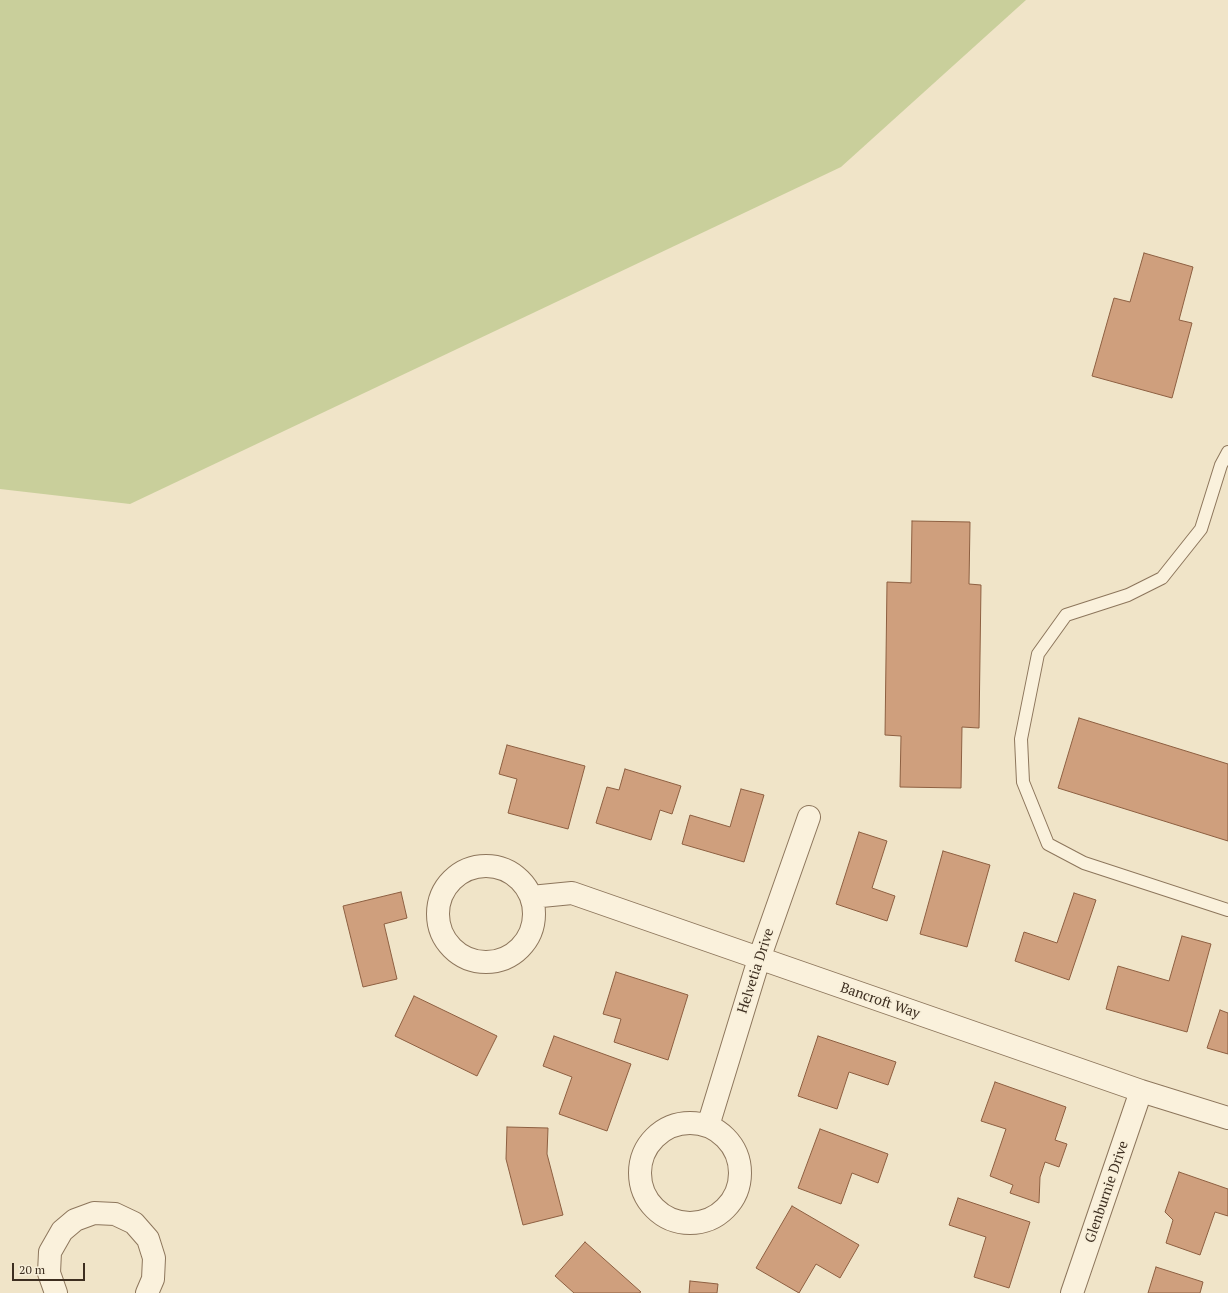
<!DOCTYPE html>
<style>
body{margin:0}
#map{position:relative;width:1228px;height:1293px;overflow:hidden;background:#f0e4c8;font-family:"PT Serif",serif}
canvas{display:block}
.scale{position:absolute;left:12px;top:1263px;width:73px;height:18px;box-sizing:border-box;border:2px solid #3d2e20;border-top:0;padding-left:5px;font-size:12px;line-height:14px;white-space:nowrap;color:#3d2e20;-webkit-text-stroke:3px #f7eed8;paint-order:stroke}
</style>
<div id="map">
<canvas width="1228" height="1293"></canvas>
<div class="scale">20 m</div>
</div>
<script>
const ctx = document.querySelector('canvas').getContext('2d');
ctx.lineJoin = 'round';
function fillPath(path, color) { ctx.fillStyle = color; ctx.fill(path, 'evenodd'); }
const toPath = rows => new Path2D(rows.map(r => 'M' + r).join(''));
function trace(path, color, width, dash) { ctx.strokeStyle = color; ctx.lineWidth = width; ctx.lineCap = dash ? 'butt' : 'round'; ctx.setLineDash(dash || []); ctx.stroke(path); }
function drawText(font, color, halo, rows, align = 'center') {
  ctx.font = font + ' "PT Serif",serif'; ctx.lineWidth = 3; ctx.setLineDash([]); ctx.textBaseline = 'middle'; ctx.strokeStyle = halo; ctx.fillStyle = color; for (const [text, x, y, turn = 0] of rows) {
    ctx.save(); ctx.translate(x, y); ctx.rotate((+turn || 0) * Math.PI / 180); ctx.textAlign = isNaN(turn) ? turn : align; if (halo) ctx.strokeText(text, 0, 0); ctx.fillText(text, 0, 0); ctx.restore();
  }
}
fillPath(toPath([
 [0,0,1026,0,841,167,130,504,0,489]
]), '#c9cf9b');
const building = toPath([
 [1144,253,1193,267,1179,320,1192,323,1172,398,1092,376,1114,298,1130,302,1144,253],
 [912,521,970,522,969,584,981,585,979,728,962,727,961,788,900,787,901,736,885,735,887,582,911,583,912,521],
 [1079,718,1228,764,1228,841,1058,788,1079,718],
 [507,745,585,766,568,829,508,813,517,779,499,774,507,745],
 [625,769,681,786,672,814,660,810,651,840,596,823,607,787,619,790,625,769],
 [741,789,764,795,744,862,682,844,690,815,730,827,741,789],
 [859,832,887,841,872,888,895,896,887,921,836,904,859,832],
 [943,851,990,865,967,947,920,934,943,851],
 [401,892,407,918,384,924,397,979,363,987,343,906,401,892],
 [1074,893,1096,900,1069,980,1015,961,1024,932,1057,943,1074,893],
 [1182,936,1211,944,1187,1032,1106,1009,1118,966,1169,981,1182,936],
 [616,972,688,995,668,1060,614,1042,621,1019,603,1014,616,972],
 [414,996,497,1036,477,1076,395,1036,414,996],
 [1220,1010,1228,1013,1228,1054,1207,1048,1220,1010],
 [554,1036,631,1064,607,1131,559,1114,572,1077,543,1066,554,1036],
 [818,1036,896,1062,888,1085,849,1072,837,1109,798,1096,818,1036],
 [995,1082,1066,1107,1055,1140,1067,1144,1059,1167,1045,1162,1040,1177,1039,1203,1010,1193,1013,1185,990,1176,1006,1129,981,1121,995,1082],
 [507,1127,548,1128,547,1154,563,1215,523,1225,506,1159,507,1127],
 [820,1129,888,1154,878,1183,852,1173,841,1204,798,1188,820,1129],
 [1179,1172,1228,1189,1228,1216,1215,1212,1200,1255,1166,1243,1173,1220,1165,1212,1179,1172],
 [958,1198,1030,1222,1009,1288,974,1277,986,1237,949,1225,958,1198],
 [792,1206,859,1245,840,1278,816,1264,799,1293,756,1268,792,1206],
 [585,1242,641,1292,639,1293,574,1293,555,1276,585,1242],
 [1156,1267,1203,1282,1200,1293,1148,1293,1156,1267],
 [690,1281,718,1284,717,1293,689,1293,690,1281]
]);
fillPath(building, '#cf9f7d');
trace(building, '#8d5f41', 1);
const lane = toPath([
 [1228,452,1221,465,1201,529,1162,578,1128,595,1066,615,1038,654,1021,739,1023,782,1048,844,1084,863,1228,910]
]);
const street = toPath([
 '438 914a48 48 0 1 1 96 0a48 48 0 1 1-96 0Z',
 [531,897,572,893,1141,1091,1228,1118],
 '640 1173a50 50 0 1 1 100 0a50 50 0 1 1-100 0Z',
 [708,1126,759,959,809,817],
 [56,1293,49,1273,50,1252,62,1231,75,1220,94,1213,115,1214,134,1223,148,1239,154,1258,153,1279,147,1293],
 [1072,1293,1141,1091]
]);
trace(lane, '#8d765c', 14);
trace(street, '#8d765c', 24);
trace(lane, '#faf1dc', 12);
trace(street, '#faf1dc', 22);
drawText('14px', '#3d2e20', '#f7eed8', [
 ["Helvetia Drive",756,971,-72],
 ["Bancroft Way",880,1001,19],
 ["Glenburnie Drive",1107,1192,-71]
]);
</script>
